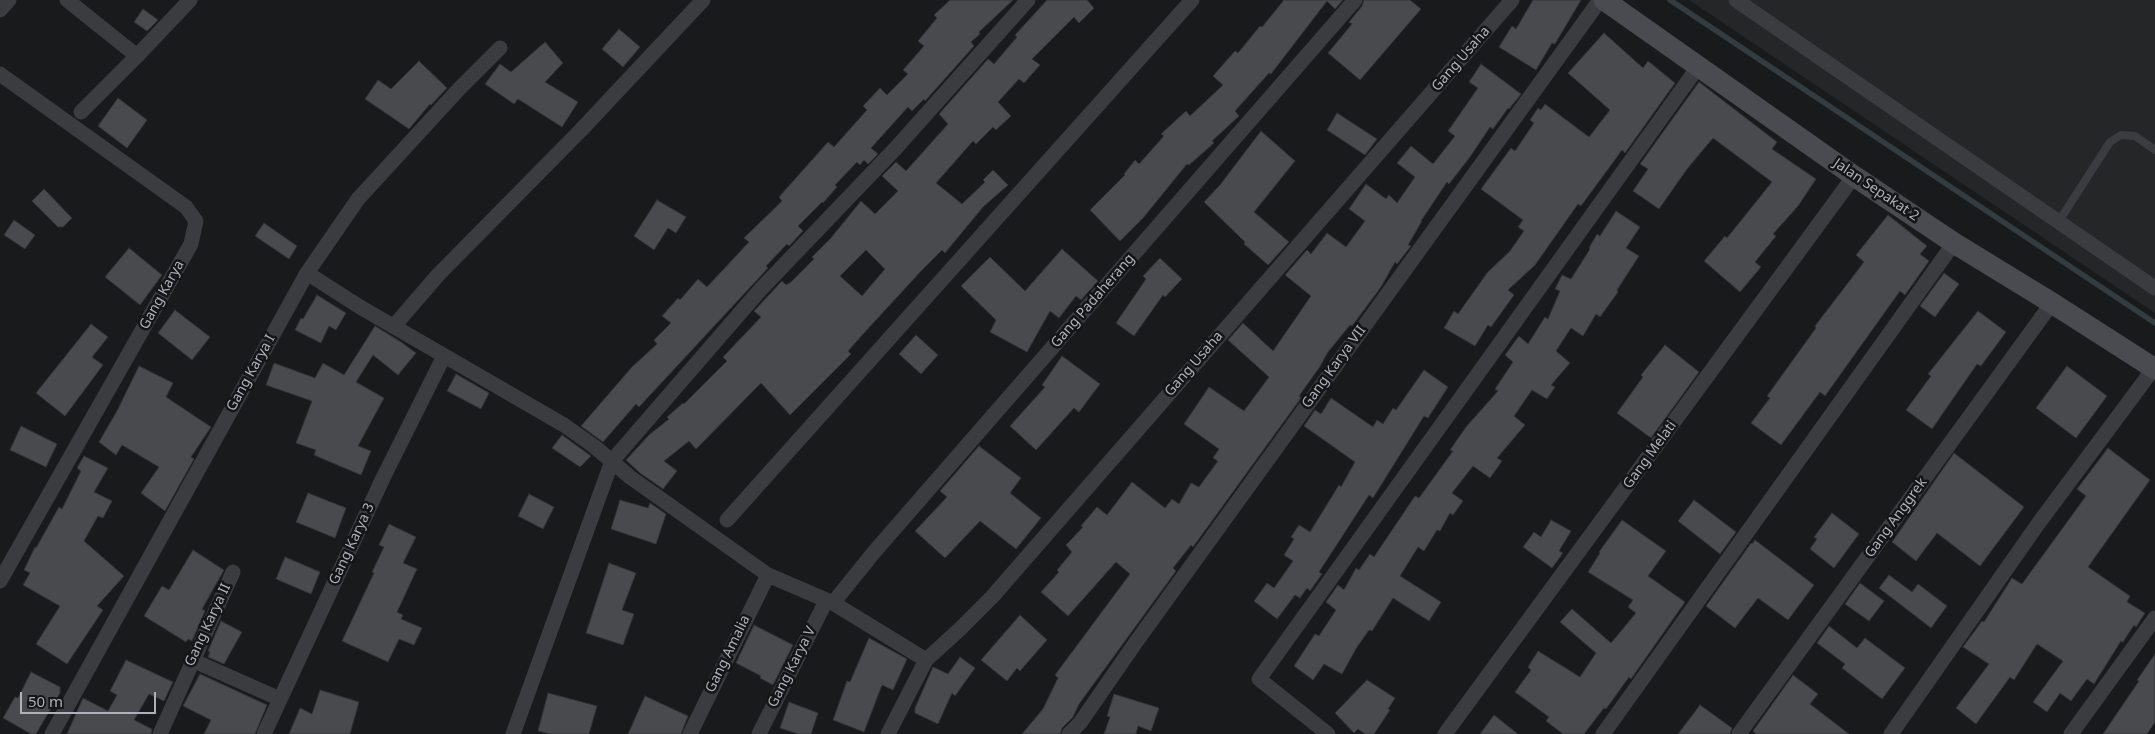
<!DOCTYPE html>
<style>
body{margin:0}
#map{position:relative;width:2155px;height:734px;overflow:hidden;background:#191a1b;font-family:"Noto Sans",sans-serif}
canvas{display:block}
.scale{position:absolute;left:20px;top:692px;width:136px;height:22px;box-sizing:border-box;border:2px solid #adb2ba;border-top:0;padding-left:6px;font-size:15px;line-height:18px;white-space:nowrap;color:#adb2ba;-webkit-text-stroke:4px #141516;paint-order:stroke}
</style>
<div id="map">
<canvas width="2155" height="734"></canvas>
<div class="scale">50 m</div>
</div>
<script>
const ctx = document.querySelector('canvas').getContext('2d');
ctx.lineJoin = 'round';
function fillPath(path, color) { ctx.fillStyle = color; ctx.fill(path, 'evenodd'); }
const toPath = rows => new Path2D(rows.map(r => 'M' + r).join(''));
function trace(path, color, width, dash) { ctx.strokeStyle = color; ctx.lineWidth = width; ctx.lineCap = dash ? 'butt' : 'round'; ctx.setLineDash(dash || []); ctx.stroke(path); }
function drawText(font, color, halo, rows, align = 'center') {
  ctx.font = font + ' "Noto Sans",sans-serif'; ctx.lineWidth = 5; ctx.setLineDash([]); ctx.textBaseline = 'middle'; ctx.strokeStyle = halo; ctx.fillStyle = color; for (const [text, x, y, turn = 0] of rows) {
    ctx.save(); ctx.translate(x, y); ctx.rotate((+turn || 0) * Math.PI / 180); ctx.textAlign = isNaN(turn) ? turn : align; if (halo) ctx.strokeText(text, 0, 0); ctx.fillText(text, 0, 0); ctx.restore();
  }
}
fillPath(toPath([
 [1689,0,2155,0,2155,313]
]), '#252628');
trace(toPath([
 [1670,0,2155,323]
]), '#323c41', 5.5);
const building = toPath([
 [950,0,1013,0,979,32,980,34,971,42,974,46,925,101,924,99,912,111,908,107,871,148,878,154,868,164,864,160,860,165,857,162,835,185,837,187,823,203,822,202,798,226,803,231,789,246,787,244,766,266,768,268,639,407,636,404,603,442,581,426,632,367,657,344,654,340,671,323,662,316,678,298,680,300,698,279,707,287,749,242,744,238,782,201,779,197,828,142,834,147,867,110,863,106,880,88,887,95,908,74,903,70,924,46,918,41,937,18,934,15,950,0],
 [1047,0,1087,0,1094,8,1079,23,1074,17,1032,59,1040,65,1024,83,1019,79,998,102,1011,116,996,130,993,127,976,144,973,141,936,183,962,204,985,182,983,180,993,170,1008,185,983,207,945,253,942,250,922,270,864,333,848,351,851,354,790,415,761,383,696,449,689,441,664,461,677,471,663,489,640,473,626,460,649,435,669,419,667,417,683,403,684,404,727,361,723,357,761,317,754,311,782,281,786,285,791,282,814,259,812,257,831,238,861,201,875,214,898,191,882,176,896,162,906,171,948,124,939,114,988,59,994,64,1017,37,1015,35,1047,0],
 [866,250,885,269,862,296,840,276,866,250],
 [1284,0,1343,0,1335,9,1327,1,1271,74,1269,73,1235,111,1239,116,1212,141,1214,143,1189,165,1187,164,1143,218,1120,241,1090,210,1125,175,1124,174,1135,160,1139,164,1164,136,1161,134,1186,111,1190,116,1223,85,1213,76,1235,51,1238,53,1260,26,1262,27,1284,0],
 [1364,0,1410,0,1421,9,1360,80,1328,53,1352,24,1349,22,1362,6,1364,0],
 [1533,0,1581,0,1555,44,1552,43,1536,70,1499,47,1512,26,1516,29,1533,0],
 [143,9,158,20,147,31,134,22,143,9],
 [619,29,640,47,623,67,602,49,619,29],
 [1604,33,1643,68,1648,61,1675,83,1625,153,1622,150,1581,206,1578,204,1535,265,1508,290,1514,295,1491,327,1488,325,1475,346,1444,328,1454,311,1458,314,1487,273,1510,251,1524,231,1518,227,1523,220,1481,189,1511,148,1515,151,1534,123,1530,120,1538,108,1541,110,1545,104,1589,137,1610,110,1568,73,1604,33],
 [545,42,563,63,545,82,578,102,562,127,518,99,514,104,485,84,500,64,511,72,545,42],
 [419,61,447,88,431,105,430,104,409,129,365,99,378,80,391,89,419,61],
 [1481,64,1521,94,1509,109,1508,108,1493,129,1490,127,1470,157,1449,184,1447,182,1421,221,1422,221,1408,245,1411,246,1397,264,1395,262,1381,287,1352,326,1350,325,1328,352,1319,368,1299,396,1301,398,1193,547,1191,545,1173,568,1176,571,1079,704,1073,717,1062,728,1060,734,1022,734,1043,709,1058,678,1055,675,1130,574,1116,562,1068,616,1041,592,1059,572,1057,570,1072,552,1066,545,1083,527,1081,526,1097,507,1107,515,1132,482,1165,508,1172,499,1179,504,1191,483,1199,487,1218,461,1213,458,1219,449,1184,424,1209,387,1244,411,1269,377,1228,340,1243,323,1273,351,1311,296,1285,275,1307,250,1311,254,1327,233,1346,247,1365,221,1349,209,1366,184,1386,199,1389,195,1397,203,1415,177,1397,163,1411,146,1433,164,1455,136,1448,131,1478,88,1469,82,1481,64],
 [1699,82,1777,142,1772,149,1816,179,1798,206,1773,234,1776,236,1755,262,1761,267,1740,292,1704,261,1725,236,1727,238,1772,182,1713,138,1687,169,1659,209,1633,191,1648,169,1640,164,1699,82],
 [118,98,147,120,127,148,98,126,118,98],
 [1337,113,1377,139,1365,155,1327,130,1337,113],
 [1261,131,1295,161,1254,212,1289,242,1268,265,1244,244,1245,242,1204,202,1220,185,1261,131],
 [44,189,72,218,63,227,58,227,32,201,44,189],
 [657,200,686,217,676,233,668,228,654,250,634,236,657,200],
 [1616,211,1640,227,1626,248,1639,256,1617,290,1618,292,1600,317,1596,314,1583,336,1571,328,1556,351,1570,363,1551,385,1555,387,1547,399,1532,390,1514,416,1525,425,1497,458,1502,461,1490,478,1473,466,1452,493,1463,501,1453,515,1450,513,1440,531,1437,530,1424,551,1418,547,1400,576,1441,602,1429,621,1393,598,1372,631,1369,630,1357,647,1342,674,1324,664,1313,680,1294,666,1315,634,1319,636,1336,610,1326,602,1338,585,1344,590,1356,568,1359,570,1370,554,1374,557,1415,496,1419,498,1453,451,1450,450,1466,427,1498,391,1495,389,1513,362,1505,355,1519,336,1528,344,1545,317,1548,319,1560,291,1555,289,1562,275,1571,279,1590,249,1589,248,1597,234,1600,236,1616,211],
 [1888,215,1927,246,1920,254,1929,261,1905,295,1900,291,1825,396,1820,392,1781,445,1751,423,1770,398,1767,396,1816,328,1815,326,1864,262,1856,255,1888,215],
 [14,220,35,235,25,249,4,235,14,220],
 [264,223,297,246,289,259,255,236,264,223],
 [129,248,162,275,140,305,105,277,129,248],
 [1062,249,1098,281,1081,300,1076,296,1059,318,1050,311,1027,352,990,332,996,320,961,286,990,257,1025,291,1062,249],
 [1160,258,1182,279,1165,297,1163,295,1134,336,1116,323,1146,279,1143,276,1160,258],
 [1944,273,1959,284,1935,317,1920,306,1944,273],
 [317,295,346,313,336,330,329,326,321,343,295,330,301,318,303,319,317,295],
 [175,310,210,337,192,360,158,333,175,310],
 [1978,311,2006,332,1981,366,1977,364,1932,429,1906,410,1931,376,1928,374,1978,311],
 [91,324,108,337,92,357,103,365,65,416,36,393,91,324],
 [375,326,401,342,416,353,398,375,373,355,356,382,384,398,358,446,371,451,361,475,314,455,316,450,296,443,312,401,266,385,274,363,315,378,323,363,344,375,375,326],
 [916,335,938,355,921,374,899,354,916,335],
 [1665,345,1699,372,1651,438,1617,413,1643,377,1641,375,1665,345],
 [1062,356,1100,384,1079,412,1074,408,1036,450,1010,426,1045,387,1042,385,1062,356],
 [139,366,173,383,166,397,211,427,191,457,194,459,165,511,141,493,159,467,122,445,116,455,99,442,117,411,139,366],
 [2067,366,2107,396,2076,438,2036,408,2067,366],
 [1424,370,1448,387,1428,418,1424,416,1373,498,1369,495,1319,572,1322,574,1310,591,1307,588,1300,598,1295,595,1277,619,1254,601,1267,583,1274,588,1293,561,1284,555,1294,539,1291,537,1299,525,1310,532,1339,485,1341,487,1355,462,1304,426,1315,410,1321,414,1331,398,1373,427,1377,420,1383,424,1393,408,1396,410,1424,370],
 [456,374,489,393,481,409,447,391,456,374],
 [21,426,57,444,46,467,10,450,21,426],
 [562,435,591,456,580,467,552,448,562,435],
 [979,446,1021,478,1010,493,1041,518,1016,549,980,521,945,558,915,531,947,497,940,491,979,446],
 [2108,448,2150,480,2088,567,2130,596,2127,602,2145,613,2136,627,2134,625,2123,642,2121,641,2094,684,2087,679,2071,701,2060,693,2047,712,2033,702,2063,661,2037,644,2014,680,2010,677,1976,724,1956,708,1989,664,1963,647,1982,621,1984,622,2012,578,2022,584,2086,496,2077,489,2108,448],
 [1954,453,2024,507,1980,566,1937,533,1916,561,1892,542,1954,453],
 [84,456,108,468,94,492,112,501,103,518,98,516,84,541,124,576,97,606,103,610,67,664,36,644,60,606,23,585,30,573,24,570,35,547,36,548,59,507,62,509,81,471,77,468,84,456],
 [308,493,346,508,335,538,296,522,308,493],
 [529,494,554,507,543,529,518,516,529,494],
 [620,500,648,508,650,503,666,514,656,544,611,529,620,500],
 [1694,500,1736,532,1720,554,1678,521,1694,500],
 [1832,513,1859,534,1834,568,1810,549,1817,539,1814,537,1832,513],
 [1551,520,1571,531,1559,551,1563,553,1552,568,1523,547,1534,532,1541,537,1551,520],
 [1622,520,1666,551,1648,576,1685,602,1631,679,1629,677,1606,709,1604,708,1584,734,1563,734,1546,721,1549,717,1515,692,1531,670,1528,667,1538,651,1580,677,1596,653,1560,622,1572,609,1611,643,1636,613,1628,607,1633,600,1588,572,1600,553,1599,552,1622,520],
 [389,524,416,537,403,563,417,569,397,612,403,615,401,619,422,628,414,645,399,639,388,662,342,641,374,573,372,572,384,547,379,545,389,524],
 [1755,540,1814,585,1788,620,1758,598,1735,628,1706,606,1751,543,1752,544,1755,540],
 [193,550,224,570,202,609,205,611,192,641,188,639,186,642,144,616,162,586,169,590,193,550],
 [285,557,320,572,311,594,276,579,285,557],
 [609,563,636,573,622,610,634,614,623,645,586,633,609,563],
 [1889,575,1912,592,1918,584,1947,606,1931,628,1879,588,1889,575],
 [1860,583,1884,601,1869,621,1845,604,1860,583],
 [1020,615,1047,640,1020,671,1017,668,1007,681,981,660,1020,615],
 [221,621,242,632,224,664,208,657,210,652,208,651,221,621],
 [754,625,793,645,773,685,760,678,761,676,736,663,754,625],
 [1829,626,1857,648,1865,638,1905,668,1882,699,1842,668,1845,664,1817,643,1829,626],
 [869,638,907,659,893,690,882,685,864,732,833,720,847,681,850,682,869,638],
 [2155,654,2155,722,2147,734,2103,734,2139,681,2137,680,2155,654],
 [960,657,975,668,955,696,952,693,938,724,915,713,915,708,933,667,948,674,960,657],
 [126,660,173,682,164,701,149,694,134,720,152,729,151,734,67,734,83,698,108,711,117,695,110,691,126,660],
 [31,672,60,687,60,693,36,734,31,734,3,718,15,697,18,698,31,672],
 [200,674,267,705,255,734,204,734,211,720,183,706,200,674],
 [1793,675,1818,694,1810,704,1849,734,1756,734,1753,731,1793,675],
 [1367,680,1395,698,1388,709,1390,710,1374,734,1365,734,1358,729,1354,733,1335,713,1367,680],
 [320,690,359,702,350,734,289,734,300,708,312,714,320,690],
 [548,693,597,706,589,734,550,734,538,731,548,693],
 [1114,694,1159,708,1151,731,1138,726,1136,734,1104,734,1110,717,1107,716,1114,694],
 [645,696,688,716,681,734,628,734,645,696],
 [789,702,818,713,811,734,798,734,780,728,789,702],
 [1700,705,1732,728,1730,734,1678,734,1700,705],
 [1494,715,1518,734,1480,734,1494,715]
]);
fillPath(building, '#484a4e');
trace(building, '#333437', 1);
trace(toPath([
 [2059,221,2110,142,2121,135,2135,136,2155,150]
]), '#3b3c40', 8);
trace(toPath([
 [67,0,137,56,81,112],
 [1736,0,2155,288],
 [0,10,9,0],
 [137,56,190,0],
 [0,74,186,207,196,221,191,244,0,581],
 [307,273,360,307,564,425,595,447,630,477,768,575,833,603,926,660],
 [394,326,438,275,581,130,703,0],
 [727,520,1192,0],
 [833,603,875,551,1355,0],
 [192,660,280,699],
 [52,734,307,273,358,199,459,89,500,48],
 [160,734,233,572],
 [264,734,383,478,444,356],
 [513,734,612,461,760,290,895,149,1028,0],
 [690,734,768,575],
 [759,734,826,601],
 [888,734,926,660,960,629,992,597,1512,0],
 [1069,734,1080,723,1136,642,1600,0],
 [1328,734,1259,679,1698,67],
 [1445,734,1854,176],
 [1603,734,1954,243],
 [1739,734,2052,303],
 [1891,734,2038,524,2154,368],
 [2071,734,2155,618]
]), '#3b3c40', 15);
trace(toPath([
 [1604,0,1854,176,1954,243,2052,303,2155,369]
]), '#494b50', 21);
drawText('14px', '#adb2ba', '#141516', [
 ["Gang Usaha",1461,59,-49],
 ["Jalan Sepakat 2",1876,190,34],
 ["Gang Karya",162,295,-61],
 ["Gang Padaherang",1093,301,-49],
 ["Gang Usaha",1194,364,-49],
 ["Gang Karya VII",1334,367,-54],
 ["Gang Karya I",251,373,-61],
 ["Gang Melati",1650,455,-54],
 ["Gang Anggrek",1896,518,-54],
 ["Gang Karya 3",352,544,-65],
 ["Gang Karya II",208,625,-65],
 ["Gang Amalia",728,654,-64],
 ["Gang Karya V",792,667,-63]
]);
</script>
